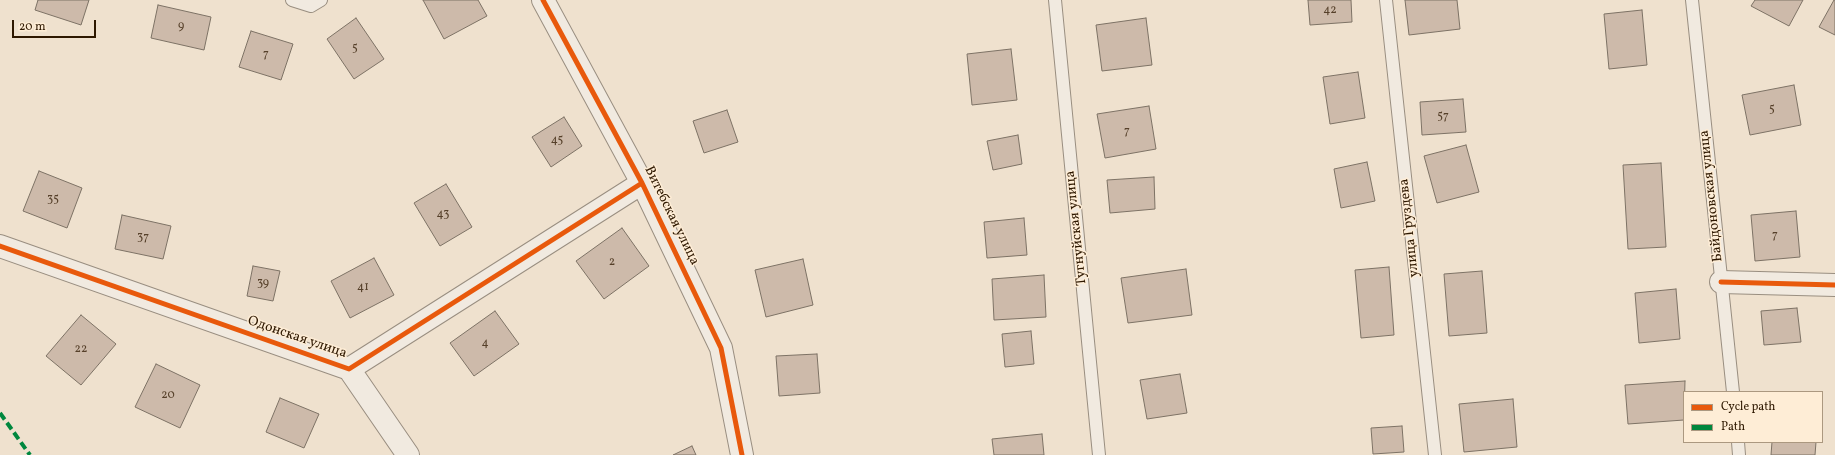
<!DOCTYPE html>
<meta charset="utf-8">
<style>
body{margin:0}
#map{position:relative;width:1835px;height:455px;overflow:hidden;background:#efe1ce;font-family:Vollkorn,serif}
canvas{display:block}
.legend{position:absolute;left:1683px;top:391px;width:140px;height:52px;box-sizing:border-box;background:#feedd6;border:1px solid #ab9880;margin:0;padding:5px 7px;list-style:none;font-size:12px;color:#2e1800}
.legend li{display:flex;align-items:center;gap:8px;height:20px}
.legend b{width:20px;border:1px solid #ab9880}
.scale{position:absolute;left:12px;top:20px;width:84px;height:18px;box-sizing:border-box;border:2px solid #2e1800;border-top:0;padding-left:5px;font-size:12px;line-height:14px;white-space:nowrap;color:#2e1800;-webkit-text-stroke:3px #feedd6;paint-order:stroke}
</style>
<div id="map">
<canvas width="1835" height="455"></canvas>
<ul class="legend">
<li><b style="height:5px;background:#e8590c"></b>Cycle path</li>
<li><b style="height:5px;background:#00873e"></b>Path</li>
</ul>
<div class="scale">20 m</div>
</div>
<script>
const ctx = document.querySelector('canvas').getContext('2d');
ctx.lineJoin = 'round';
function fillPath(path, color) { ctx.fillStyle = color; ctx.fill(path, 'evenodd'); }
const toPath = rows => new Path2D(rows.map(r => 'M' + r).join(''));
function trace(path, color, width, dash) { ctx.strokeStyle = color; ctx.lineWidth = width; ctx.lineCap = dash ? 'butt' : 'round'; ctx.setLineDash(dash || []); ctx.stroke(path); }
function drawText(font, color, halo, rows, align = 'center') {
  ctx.font = font + ' Vollkorn,serif'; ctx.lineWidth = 3; ctx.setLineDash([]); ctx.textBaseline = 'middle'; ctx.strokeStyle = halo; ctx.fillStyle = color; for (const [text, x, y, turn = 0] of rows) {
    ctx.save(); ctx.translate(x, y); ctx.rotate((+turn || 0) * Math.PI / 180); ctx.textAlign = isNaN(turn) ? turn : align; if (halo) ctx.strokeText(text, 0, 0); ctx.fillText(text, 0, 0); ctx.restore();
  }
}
const building = toPath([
 [38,0,89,0,81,25,35,10,38,0],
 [423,0,478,0,487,16,444,39,423,0],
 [1308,0,1351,0,1352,22,1310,25,1308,0],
 [1405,0,1457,0,1460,29,1409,35,1405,0],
 [1755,0,1803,0,1789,26,1751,6,1755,0],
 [1834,0,1835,0,1835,35,1819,27,1834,0],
 [158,5,211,17,204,50,151,38,158,5],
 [1642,10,1647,65,1609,69,1604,14,1642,10],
 [356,18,384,59,354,79,327,39,356,18],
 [1146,18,1152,65,1102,71,1096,25,1146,18],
 [251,31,293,44,281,80,239,67,251,31],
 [1011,49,1017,100,972,105,967,54,1011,49],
 [1358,72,1365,118,1330,124,1323,77,1358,72],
 [1794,85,1801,125,1750,135,1742,95,1794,85],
 [1463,99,1466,132,1422,135,1420,102,1463,99],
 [1149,106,1156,149,1105,158,1097,114,1149,106],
 [727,110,738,142,704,153,693,121,727,110],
 [564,117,582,146,551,167,532,137,564,117],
 [1018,135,1022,164,993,170,987,141,1018,135],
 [1466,145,1479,192,1437,203,1424,156,1466,145],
 [1367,162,1375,201,1341,208,1334,169,1367,162],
 [1661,163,1666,247,1628,249,1623,165,1661,163],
 [39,171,82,188,67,228,23,211,39,171],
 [1154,177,1155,209,1110,213,1107,180,1154,177],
 [446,184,472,227,440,246,414,203,446,184],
 [1796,211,1800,257,1755,261,1751,215,1796,211],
 [122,215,171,226,163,259,115,249,122,215],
 [1024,218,1027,255,987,258,984,222,1024,218],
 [622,228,649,266,604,299,576,261,622,228],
 [374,258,394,295,350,318,331,281,374,258],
 [803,259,813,305,766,317,755,270,803,259],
 [253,266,280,271,273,301,247,296,253,266],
 [1389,267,1394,335,1361,338,1355,270,1389,267],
 [1186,269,1192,315,1128,323,1121,278,1186,269],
 [1482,271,1487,333,1449,336,1444,274,1482,271],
 [1044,275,1046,317,994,320,992,279,1044,275],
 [1676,289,1680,339,1639,343,1635,293,1676,289],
 [1797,308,1801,342,1764,345,1761,311,1797,308],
 [495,311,519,344,474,376,450,343,495,311],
 [81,315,116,344,81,385,46,356,81,315],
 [1031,331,1034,364,1005,367,1002,334,1031,331],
 [817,354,820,393,779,396,776,356,817,354],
 [156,364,200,385,180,428,135,407,156,364],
 [1180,374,1187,413,1147,419,1140,380,1180,374],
 [1685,381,1684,420,1628,424,1625,385,1685,381],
 [280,398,319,414,304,448,266,432,280,398],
 [1513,399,1517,447,1464,452,1459,404,1513,399],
 [1402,426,1404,452,1373,454,1371,428,1402,426],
 [1042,434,1044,455,994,455,992,439,1042,434],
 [1772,442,1816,442,1815,455,1771,455,1772,442],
 [692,446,696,455,673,455,692,446]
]);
fillPath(building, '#cdbaaa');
trace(building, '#7d7265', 1);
const lane = toPath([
 [292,0,311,6,321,0],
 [1055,0,1099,455],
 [1386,0,1435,455],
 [1692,0,1733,392],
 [1738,442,1739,455]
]);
const street = toPath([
 [543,0,642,183,721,348,742,455],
 [0,246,349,369,642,183],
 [1721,282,1835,285],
 [349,369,408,455]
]);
trace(lane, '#998e80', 14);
trace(street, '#998e80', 24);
trace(lane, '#f1eae0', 12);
trace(street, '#f1eae0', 22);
trace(toPath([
 [0,413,30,455]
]), '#00873e', 4, [8, 4]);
trace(toPath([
 [543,0,642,183,721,348,742,455],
 [0,246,349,369,642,183],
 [1721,282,1835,285]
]), '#e8590c', 5);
drawText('12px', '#56402a', null, [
 ["42",1330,11],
 ["9",181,27],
 ["5",355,49],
 ["7",266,55],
 ["5",1772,110],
 ["57",1443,117],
 ["7",1127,132],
 ["45",557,141],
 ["35",53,200],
 ["43",443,215],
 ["7",1775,236],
 ["37",143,238],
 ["2",612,263],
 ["39",263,284],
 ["41",363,288],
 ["4",485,344],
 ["22",81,350],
 ["20",168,396]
]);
drawText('14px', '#2e1800', '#feedd6', [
 ["Байдоновская улица",1712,196,-96],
 ["Витебская улица",671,216,64],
 ["Тугнуйская улица",1077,228,-96],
 ["улица Груздева",1410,228,-96],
 ["Одонская улица",297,338,19]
]);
</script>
